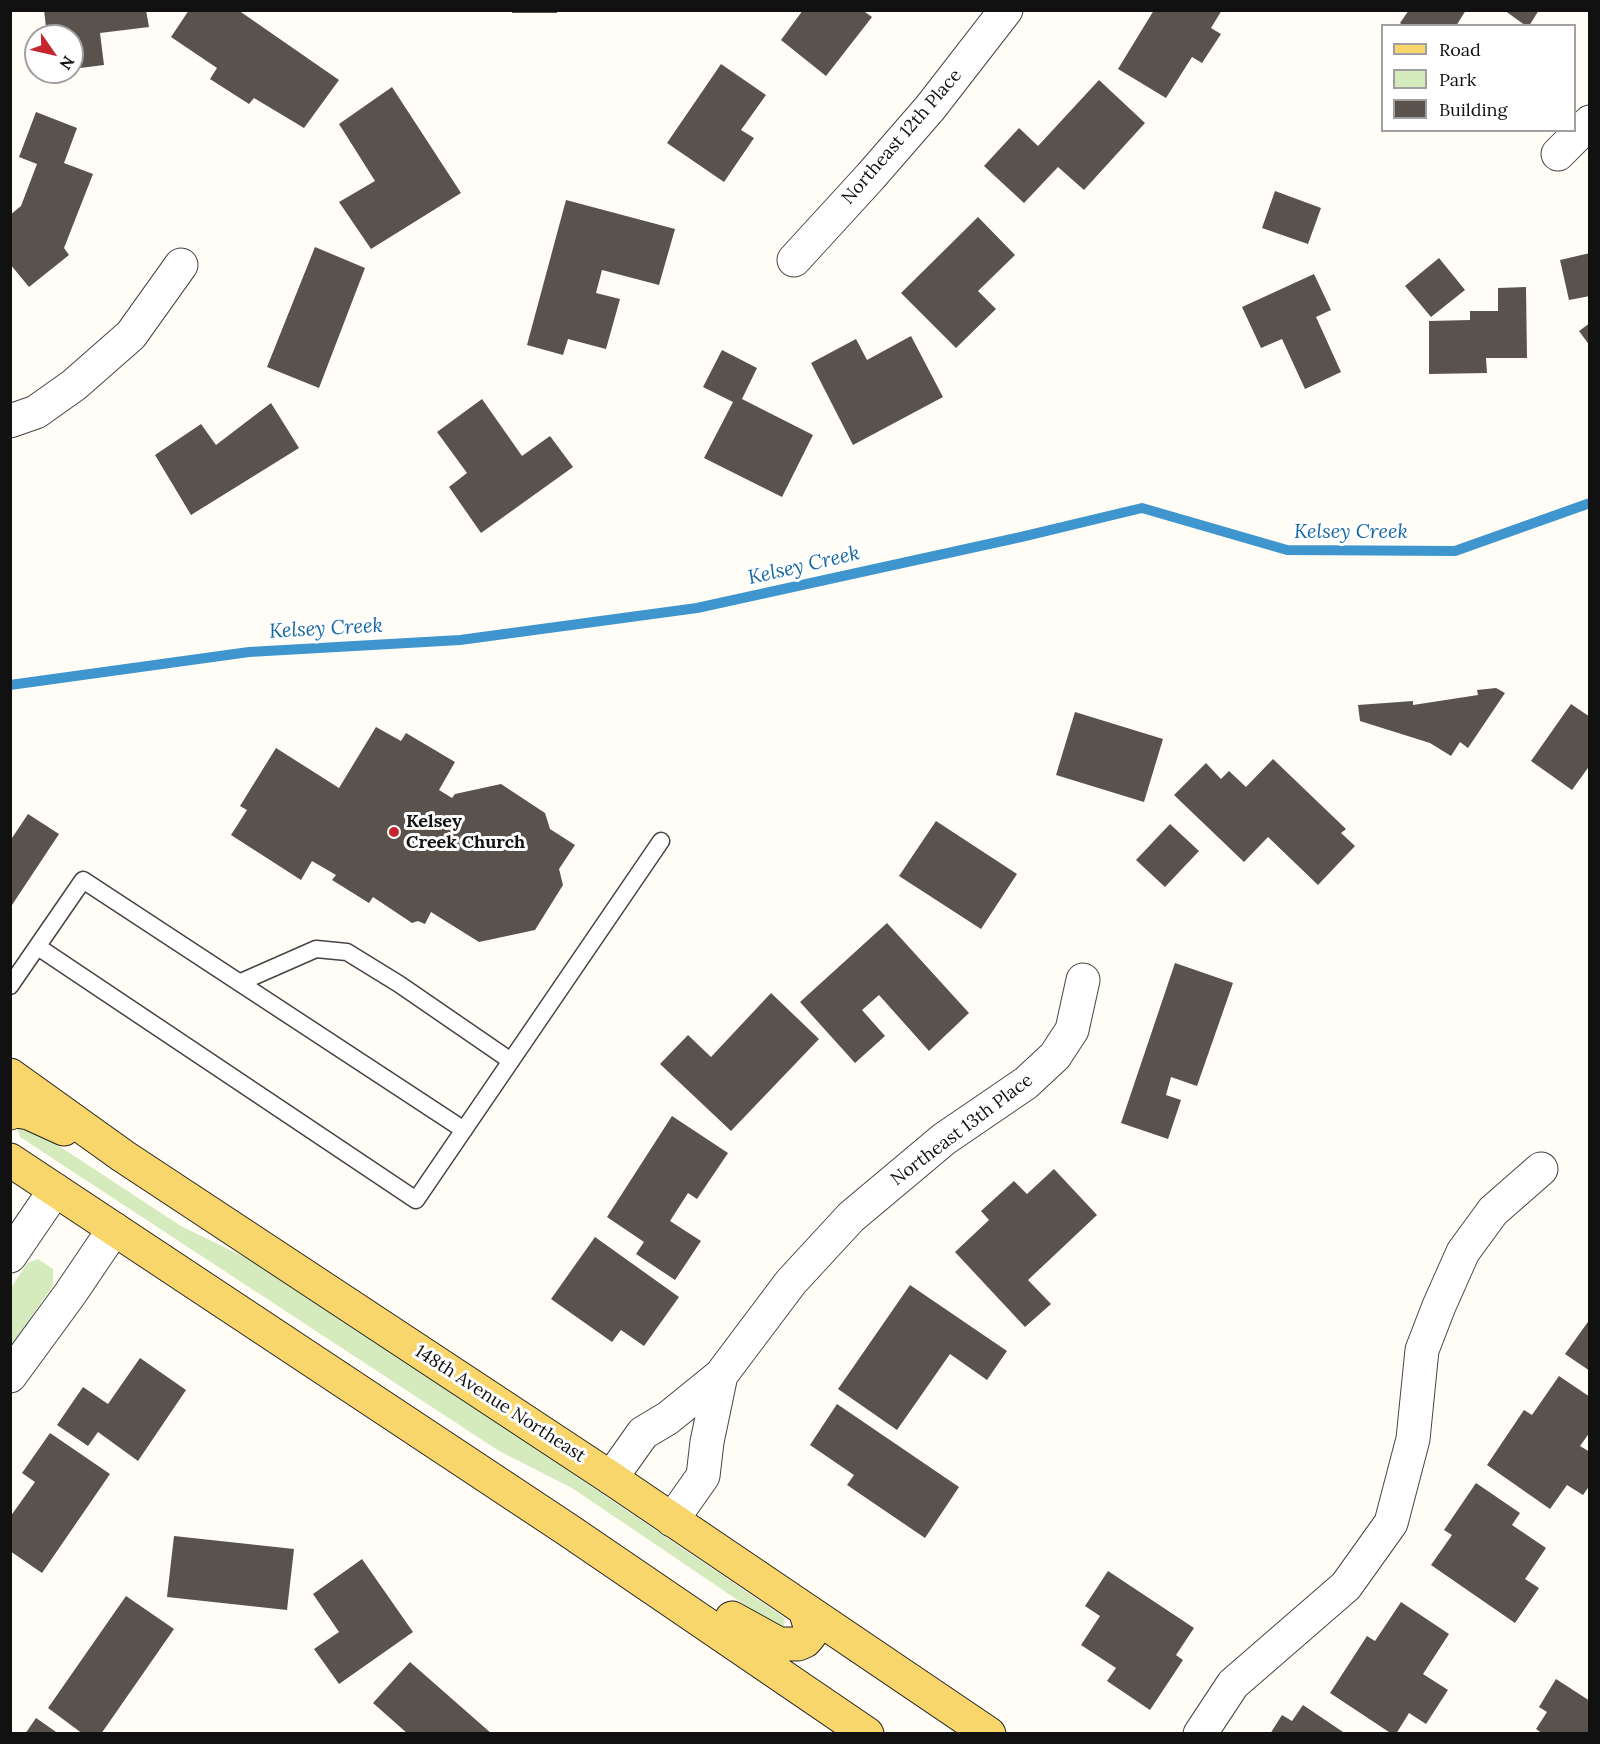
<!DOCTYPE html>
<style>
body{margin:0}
#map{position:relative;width:1600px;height:1744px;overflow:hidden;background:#fffdf5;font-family:Lora,serif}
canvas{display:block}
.frame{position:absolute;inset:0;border:12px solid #111;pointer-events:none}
.legend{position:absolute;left:1381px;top:24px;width:195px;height:108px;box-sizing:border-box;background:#fff;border:2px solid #a0a0a0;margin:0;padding:8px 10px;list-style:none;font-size:18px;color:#111}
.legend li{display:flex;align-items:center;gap:12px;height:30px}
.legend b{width:30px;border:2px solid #a0a0a0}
.north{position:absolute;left:24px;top:24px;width:60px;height:60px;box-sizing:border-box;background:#fff;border:2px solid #a0a0a0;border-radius:50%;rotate:124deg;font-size:16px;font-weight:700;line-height:24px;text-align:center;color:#111}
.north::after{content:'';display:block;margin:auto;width:21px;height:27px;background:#c4262e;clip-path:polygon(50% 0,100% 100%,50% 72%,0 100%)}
</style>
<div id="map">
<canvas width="1600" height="1744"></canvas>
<div class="frame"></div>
<ul class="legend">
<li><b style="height:8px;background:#f9d66b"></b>Road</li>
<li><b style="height:16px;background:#d5ebbd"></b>Park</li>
<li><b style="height:16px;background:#5a524d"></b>Building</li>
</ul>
<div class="north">N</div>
</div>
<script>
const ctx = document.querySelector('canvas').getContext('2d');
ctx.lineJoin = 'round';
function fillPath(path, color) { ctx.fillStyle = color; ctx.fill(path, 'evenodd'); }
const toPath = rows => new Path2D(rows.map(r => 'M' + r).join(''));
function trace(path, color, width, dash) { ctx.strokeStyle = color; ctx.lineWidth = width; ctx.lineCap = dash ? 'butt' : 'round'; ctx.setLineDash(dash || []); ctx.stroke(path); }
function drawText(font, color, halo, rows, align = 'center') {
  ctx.font = font + ' Lora,serif'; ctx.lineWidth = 6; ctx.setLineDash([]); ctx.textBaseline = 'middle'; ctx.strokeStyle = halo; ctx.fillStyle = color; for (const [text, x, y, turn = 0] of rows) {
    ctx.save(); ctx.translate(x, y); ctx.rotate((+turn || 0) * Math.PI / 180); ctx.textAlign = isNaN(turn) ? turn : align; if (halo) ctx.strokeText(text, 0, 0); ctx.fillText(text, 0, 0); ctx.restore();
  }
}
fillPath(toPath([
 [27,1125,181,1226,279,1274,785,1618,784,1626,779,1628,572,1488,499,1451,20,1137,17,1127],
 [38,1259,53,1269,53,1285,11,1347,11,1288,27,1263]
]), '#d5ebbd');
trace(toPath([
 [10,685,249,652,460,640,697,608,1021,537,1142,508,1287,550,1455,551,1590,503]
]), '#3f96cf', 10);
fillPath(toPath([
 [44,10,146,10,149,27,100,33,104,65,72,69,72,36,47,36],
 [189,10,238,10,339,80,304,128,254,98,249,104,210,79,217,68,171,37],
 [512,10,557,10,557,13,512,13],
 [803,10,866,10,865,12,872,17,826,76,781,40],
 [1154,10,1222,10,1211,28,1221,34,1202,63,1192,57,1166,98,1118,69],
 [1409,10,1466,10,1456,26,1404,26,1400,23],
 [1504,10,1539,10,1529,26,1526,26],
 [721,64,766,95,741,130,754,138,724,182,667,143],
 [1099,80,1145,123,1084,190,1058,167,1024,203,984,166,1019,128,1038,146],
 [392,87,461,193,371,249,339,202,375,181,339,124],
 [36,112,77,128,64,163,93,174,64,248,69,255,29,287,10,264,10,215,21,206,37,164,19,157],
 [1275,191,1321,208,1308,244,1262,228],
 [566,200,675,229,659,285,602,270,596,293,620,299,606,349,568,339,563,355,527,345],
 [978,217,1015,255,978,291,996,309,956,348,901,293],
 [315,247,365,268,319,388,267,367],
 [1590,253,1590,296,1569,300,1560,260],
 [1439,258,1465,290,1431,317,1405,286],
 [1314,274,1331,310,1316,317,1341,372,1305,389,1282,339,1261,348,1242,307],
 [1526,287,1527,358,1486,358,1487,373,1429,374,1429,321,1470,320,1470,311,1498,311,1498,288],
 [1590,323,1590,346,1579,331],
 [911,336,943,397,853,445,811,363,856,339,867,360],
 [722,350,757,368,742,399,813,435,782,497,704,458,733,402,703,387],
 [482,399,522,456,550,436,573,467,481,533,449,487,467,473,437,432],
 [271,403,299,448,191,515,155,455,201,424,216,445],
 [1496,688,1505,693,1468,748,1460,742,1451,756,1430,743,1360,721,1358,705,1413,701,1413,705,1478,695,1477,690],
 [1571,704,1590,717,1590,765,1572,790,1531,761],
 [1075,712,1163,739,1144,802,1056,775],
 [376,727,401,741,406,733,455,762,439,790,452,798,455,794,501,784,545,813,550,829,575,845,559,869,563,885,535,930,479,942,431,912,425,924,418,921,412,923,373,897,369,903,332,880,336,875,312,861,301,880,231,835,247,810,240,806,276,748,339,788],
 [1273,759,1346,829,1341,833,1355,846,1318,885,1268,837,1244,862,1174,795,1206,763,1221,779,1229,771,1246,787],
 [28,814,59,834,10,908,10,841],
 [936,821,1017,874,981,929,899,876],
 [1170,824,1199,851,1165,887,1136,860],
 [887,923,969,1013,929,1051,879,995,862,1010,885,1036,855,1063,800,1002],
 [1175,963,1233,983,1197,1086,1171,1077,1166,1095,1181,1100,1168,1139,1121,1123],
 [771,993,819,1039,731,1131,660,1064,688,1035,711,1057],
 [672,1116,728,1153,697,1199,688,1193,670,1221,701,1241,675,1280,636,1254,644,1242,607,1217],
 [1054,1169,1097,1215,1028,1280,1051,1304,1025,1327,955,1252,989,1220,981,1211,1014,1181,1027,1194],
 [595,1237,679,1297,644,1346,621,1330,612,1342,551,1299],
 [910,1285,1007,1351,987,1380,950,1354,897,1430,838,1389],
 [1590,1319,1590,1371,1565,1354],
 [140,1358,186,1390,138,1461,98,1432,88,1446,57,1425,83,1387,108,1404],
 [1559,1376,1590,1397,1590,1432,1580,1446,1590,1452,1590,1485,1583,1495,1567,1485,1550,1509,1487,1465,1524,1410,1532,1415],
 [837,1404,959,1487,925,1538,847,1485,854,1475,810,1445],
 [50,1433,110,1474,42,1573,10,1551,10,1517,35,1482,22,1473],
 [1476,1483,1520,1513,1512,1525,1546,1548,1525,1579,1539,1588,1515,1623,1431,1565,1452,1535,1444,1530],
 [174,1536,294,1549,287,1610,167,1597],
 [362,1559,413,1632,339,1684,314,1649,339,1632,313,1594],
 [1108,1571,1194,1628,1176,1655,1183,1660,1150,1710,1107,1681,1116,1668,1081,1645,1100,1616,1085,1606],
 [126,1596,174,1629,101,1734,83,1734,48,1708],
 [1401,1602,1449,1634,1423,1674,1448,1690,1426,1724,1409,1713,1396,1734,1392,1734,1330,1693,1367,1636,1375,1641],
 [410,1662,492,1734,408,1734,373,1703],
 [1556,1679,1590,1701,1590,1734,1543,1734,1536,1729,1547,1712,1539,1707],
 [1303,1705,1346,1734,1270,1734,1282,1715,1292,1721],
 [36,1718,59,1734,25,1734]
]), '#5a524d');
const service = toPath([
 [38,947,416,1200,661,841],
 [241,982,316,949,347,952,399,984,511,1061],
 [10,986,83,880,464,1130]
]);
const minor = toPath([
 [1558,154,1590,122],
 [794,260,870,177,930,108,1006,10],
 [10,421,36,412,74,385,131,335,181,265],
 [10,1256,55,1190],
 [10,1376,70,1294,114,1229],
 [611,1478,643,1433,668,1418,721,1375,791,1282,851,1217,944,1139,1026,1083,1055,1056,1072,1030,1083,980],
 [672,1520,703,1476,707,1442,721,1375],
 [1200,1734,1233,1684,1346,1586,1391,1523,1413,1439,1422,1350,1439,1306,1463,1252,1493,1211,1541,1169]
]);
const primary = toPath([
 [10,1075,123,1156,611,1478,989,1734],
 [10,1113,16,1111,29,1113,64,1129],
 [10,1160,568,1530,867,1734],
 [732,1618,779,1644,798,1644,805,1641,810,1635,810,1626,805,1610]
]);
trace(service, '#444', 19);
trace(minor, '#444', 35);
trace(primary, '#222', 35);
trace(service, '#fff', 16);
trace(minor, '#fff', 33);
trace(primary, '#f9d66b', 33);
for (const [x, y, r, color] of [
 [394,832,6,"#c4262e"]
]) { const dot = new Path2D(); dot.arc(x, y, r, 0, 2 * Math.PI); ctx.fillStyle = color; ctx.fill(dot); trace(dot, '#fff', 2); }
drawText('18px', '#111', '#fff', [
 ["Northeast 12th Place",902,137,-49],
 ["Northeast 13th Place",962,1130,-37],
 ["148th Avenue Northeast",500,1404,33]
]);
drawText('bold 18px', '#111', '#fff', [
 ["Kelsey",406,822],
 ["Creek Church",406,843]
], 'left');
drawText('italic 20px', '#1768a6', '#fff', [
 ["Kelsey Creek",1351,532],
 ["Kelsey Creek",804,566,-13],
 ["Kelsey Creek",326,629,-3]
]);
</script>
